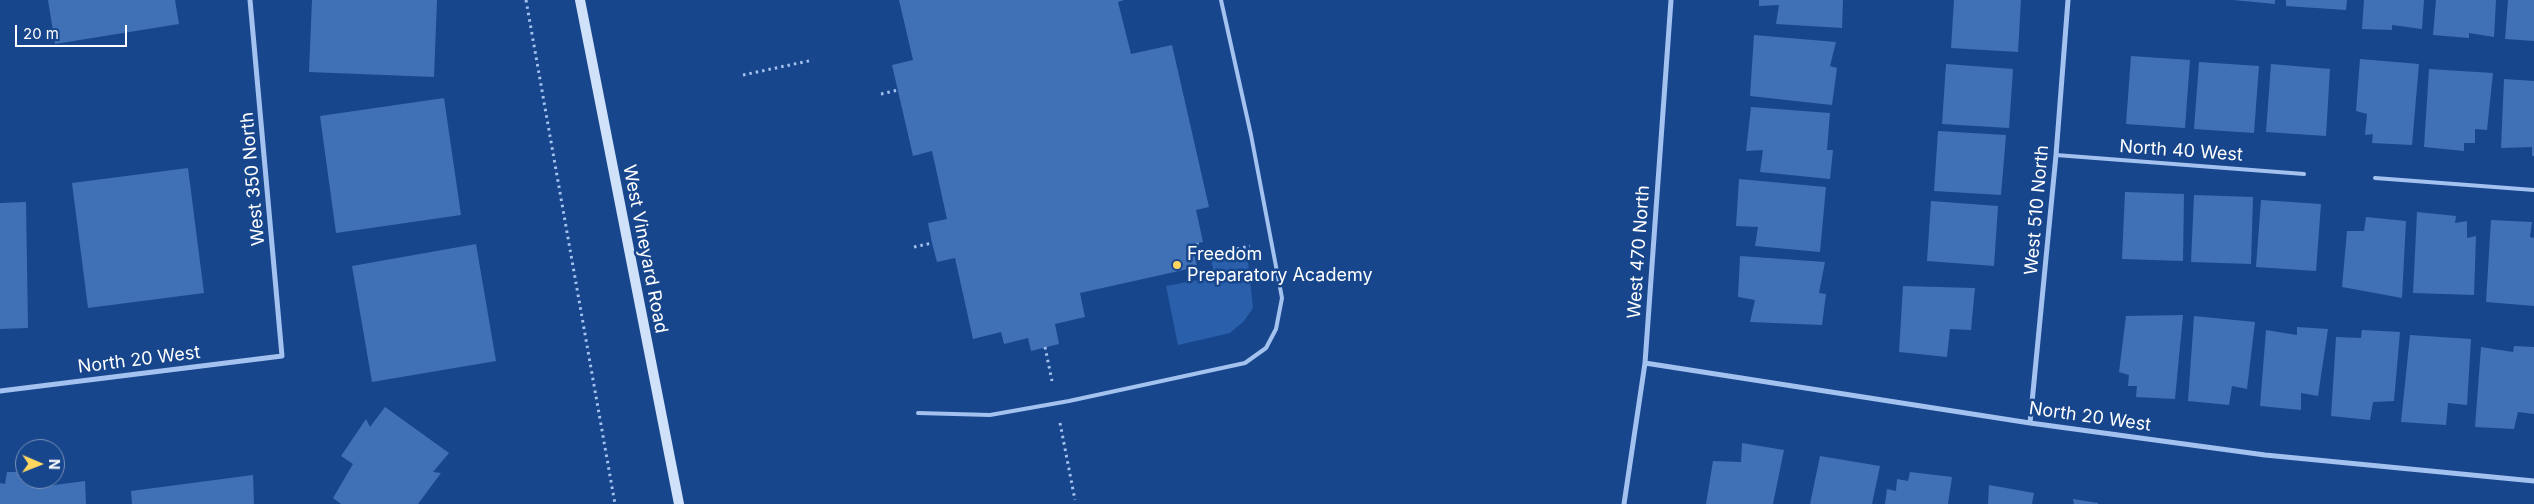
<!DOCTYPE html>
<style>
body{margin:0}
#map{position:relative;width:2534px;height:504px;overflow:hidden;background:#18468c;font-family:Inter,sans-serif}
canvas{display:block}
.north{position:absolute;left:15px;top:439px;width:50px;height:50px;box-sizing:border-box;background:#18468c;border:1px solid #7490ba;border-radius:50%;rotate:91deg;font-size:14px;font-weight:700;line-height:20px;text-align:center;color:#fff}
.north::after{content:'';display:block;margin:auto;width:18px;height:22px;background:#ffd760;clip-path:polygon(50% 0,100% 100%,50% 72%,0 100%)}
.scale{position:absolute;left:15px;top:25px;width:112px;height:22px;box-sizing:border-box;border:2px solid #fff;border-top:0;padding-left:6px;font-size:15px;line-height:18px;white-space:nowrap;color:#fff;-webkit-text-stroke:4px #18468c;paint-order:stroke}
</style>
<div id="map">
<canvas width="2534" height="504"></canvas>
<div class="north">N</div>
<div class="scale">20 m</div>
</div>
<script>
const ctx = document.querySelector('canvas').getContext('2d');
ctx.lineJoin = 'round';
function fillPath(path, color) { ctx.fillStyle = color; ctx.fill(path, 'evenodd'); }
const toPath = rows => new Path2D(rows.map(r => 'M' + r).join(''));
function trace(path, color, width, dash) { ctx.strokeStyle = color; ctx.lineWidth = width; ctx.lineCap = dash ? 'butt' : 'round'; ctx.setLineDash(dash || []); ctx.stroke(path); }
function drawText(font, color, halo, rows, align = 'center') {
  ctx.font = font + ' Inter,sans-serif'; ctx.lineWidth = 5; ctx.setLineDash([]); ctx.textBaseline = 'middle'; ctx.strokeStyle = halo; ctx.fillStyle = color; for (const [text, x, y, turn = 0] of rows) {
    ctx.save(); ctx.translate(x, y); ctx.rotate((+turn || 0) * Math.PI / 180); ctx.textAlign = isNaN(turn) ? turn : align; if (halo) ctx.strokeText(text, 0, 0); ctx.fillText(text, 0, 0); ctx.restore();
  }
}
fillPath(toPath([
 [1247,253,1253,308,1244,321,1230,333,1178,345,1166,286,1215,277,1211,260]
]), '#2a60ab');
fillPath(toPath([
 [48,0,175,0,179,24,55,44],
 [312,0,437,0,434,77,309,72],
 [899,0,1124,0,1118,2,1131,54,1172,45,1209,207,1196,210,1203,242,1192,244,1197,267,1080,293,1085,317,1055,324,1059,344,1031,351,1028,338,1004,344,1001,332,973,339,955,258,937,262,932,243,928,223,947,219,932,151,913,156,892,65,913,60],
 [1759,0,1843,0,1842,28,1776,24,1779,5,1759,6],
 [1954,0,2021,0,2018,52,1951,48],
 [2233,0,2275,0,2275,4],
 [2286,0,2347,0,2346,10,2286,6],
 [2364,0,2424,0,2422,29,2392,25,2392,30,2362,29],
 [2436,0,2496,0,2494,37,2469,33,2469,38,2433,35],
 [2508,0,2534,0,2534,41,2505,39],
 [1754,35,1836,42,1830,66,1837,68,1832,105,1750,96],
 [2131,56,2190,60,2185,128,2126,124],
 [2360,59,2419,64,2412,145,2372,143,2373,134,2365,135,2367,114,2356,111],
 [2199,62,2259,66,2254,133,2194,129],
 [1946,64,2013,69,2009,128,1942,124],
 [2271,64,2330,69,2326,136,2266,132],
 [2429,69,2493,73,2487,130,2475,129,2475,143,2464,143,2464,151,2424,147],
 [2504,79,2534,81,2534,156,2532,156,2532,147,2501,148],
 [444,98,461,215,336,233,320,116],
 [1751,107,1830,113,1827,150,1833,150,1830,179,1760,172,1763,150,1746,151],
 [1938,131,2006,135,2001,195,1934,191],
 [188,168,204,293,88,308,72,183],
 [1739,179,1826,187,1820,252,1755,246,1758,227,1736,226],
 [2125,192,2184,194,2183,261,2122,259],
 [2194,195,2253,197,2251,264,2191,262],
 [2261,200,2321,204,2316,271,2256,267],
 [1931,201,1998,206,1994,266,1927,261],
 [26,202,28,328,0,329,0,203],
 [2417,212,2456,216,2455,223,2467,221,2467,238,2476,236,2474,295,2413,293],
 [2366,217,2406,221,2402,298,2342,287,2347,231,2364,231],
 [2491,220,2532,222,2530,237,2534,238,2534,306,2486,302],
 [476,244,496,361,372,382,352,266],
 [1740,256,1825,262,1819,293,1826,294,1822,325,1750,322,1755,300,1738,297],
 [1903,286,1975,288,1971,330,1950,329,1947,357,1899,352],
 [2183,315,2175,399,2136,397,2137,386,2128,386,2129,375,2119,372,2126,316],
 [2194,316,2255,322,2247,389,2232,386,2229,405,2188,401],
 [2297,327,2328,329,2318,396,2301,393,2301,410,2260,406,2266,330,2297,335],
 [2362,330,2400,332,2394,401,2373,402,2370,420,2331,416,2336,337,2361,338],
 [2410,335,2471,339,2467,405,2448,403,2446,425,2401,422],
 [2514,346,2534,347,2534,414,2518,412,2514,429,2475,427,2481,347,2513,352],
 [385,407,449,453,433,472,441,473,418,504,341,504,333,498,353,464,341,456,366,419,370,427],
 [1742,443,1784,450,1773,504,1706,504,1713,461,1741,462],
 [1820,456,1880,466,1872,504,1810,504],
 [7,472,25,472,25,479,47,479,47,486,85,481,86,504,0,504,0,483,5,484],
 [1910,472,1952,477,1948,504,1885,504,1887,489,1896,491,1897,479,1908,481],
 [253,475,254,504,132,504,131,491],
 [1989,485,2034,493,2032,504,1988,504],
 [2073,499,2098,503,2098,504,2074,504]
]), '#4070b5');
trace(toPath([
 [526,0,615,504],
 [743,75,813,60],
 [881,94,898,90],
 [1197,243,1200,257,1250,246],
 [914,247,932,243],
 [1045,347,1052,381],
 [1060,423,1075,500]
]), '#a3c2ef', 3, [2.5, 4]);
trace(toPath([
 [2056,155,2304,174],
 [2375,178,2534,190],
 [918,413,990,415,1069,401,1245,363,1266,348,1276,329,1282,298,1251,135,1221,0]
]), '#a3c2ef', 4);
trace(toPath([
 [1645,363,2030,423,2265,455,2534,481],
 [0,391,282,356,250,0],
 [2030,423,2056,155,2068,0],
 [1624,504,1645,363,1671,0]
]), '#a3c2ef', 5);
trace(toPath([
 [580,0,679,504]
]), '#d0e1fa', 10);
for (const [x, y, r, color] of [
 [1177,265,5,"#ffd760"]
]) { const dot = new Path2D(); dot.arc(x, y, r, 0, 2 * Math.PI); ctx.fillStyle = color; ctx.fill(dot); trace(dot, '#18468c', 2); }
drawText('18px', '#fff', '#18468c', [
 ["North 40 West",2181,151,4],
 ["West 350 North",253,179,-95],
 ["West 510 North",2037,210,-85],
 ["West Vineyard Road",645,249,79],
 ["West 470 North",1639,252,-86],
 ["North 20 West",139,360,-7],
 ["North 20 West",2090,417,8]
]);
drawText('18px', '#fff', '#18468c', [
 ["Freedom",1187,255],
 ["Preparatory Academy",1187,276]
], 'left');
</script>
